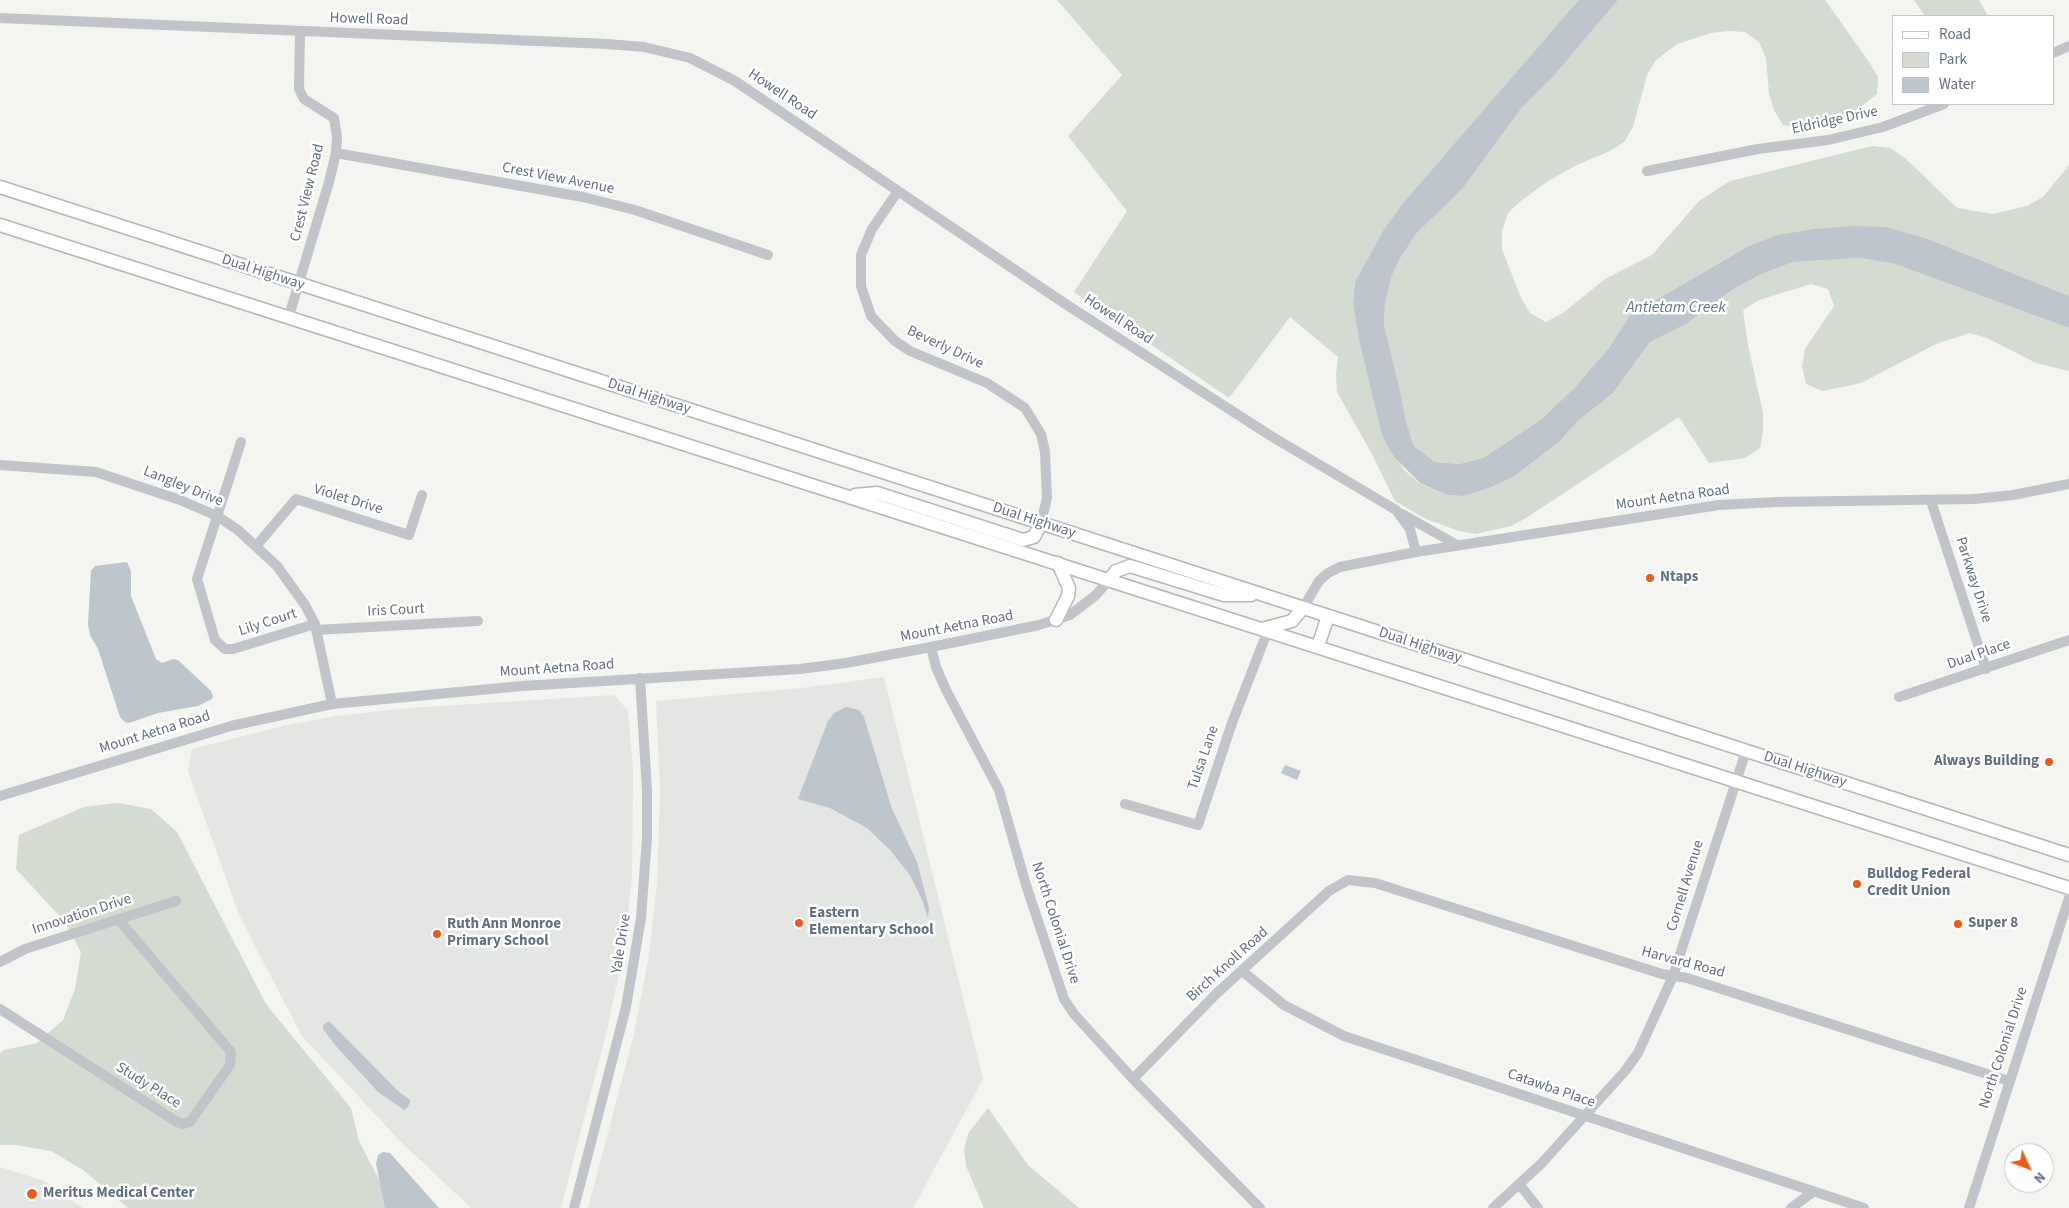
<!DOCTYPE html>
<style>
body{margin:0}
#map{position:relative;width:2069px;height:1208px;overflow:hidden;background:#f4f4f0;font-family:"Source Sans 3",sans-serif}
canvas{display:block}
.legend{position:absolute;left:1892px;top:15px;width:162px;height:90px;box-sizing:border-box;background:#fff;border:1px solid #c0c6cd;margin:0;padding:6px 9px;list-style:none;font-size:15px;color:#627182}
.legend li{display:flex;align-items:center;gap:10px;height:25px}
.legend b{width:25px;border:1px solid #c0c6cd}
.north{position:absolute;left:2004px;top:1143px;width:50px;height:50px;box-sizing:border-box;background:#fff;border:1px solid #c0c6cd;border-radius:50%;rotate:133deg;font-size:14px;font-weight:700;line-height:20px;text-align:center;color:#627182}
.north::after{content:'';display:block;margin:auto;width:18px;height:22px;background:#e95d1a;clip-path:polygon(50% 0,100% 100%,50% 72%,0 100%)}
</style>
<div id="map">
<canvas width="2069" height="1208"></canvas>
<ul class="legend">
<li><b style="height:6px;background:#fff"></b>Road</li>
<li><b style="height:14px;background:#d4dbd1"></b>Park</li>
<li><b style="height:14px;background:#bcc6cc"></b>Water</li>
</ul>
<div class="north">N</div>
</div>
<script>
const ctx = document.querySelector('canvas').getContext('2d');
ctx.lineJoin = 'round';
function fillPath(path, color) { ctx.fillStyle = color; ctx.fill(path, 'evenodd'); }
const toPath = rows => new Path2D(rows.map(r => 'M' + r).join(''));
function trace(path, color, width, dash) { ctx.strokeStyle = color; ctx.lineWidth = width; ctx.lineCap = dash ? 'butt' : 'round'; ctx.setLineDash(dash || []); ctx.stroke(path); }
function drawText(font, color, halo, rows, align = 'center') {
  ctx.font = font + ' "Source Sans 3",sans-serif'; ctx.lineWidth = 5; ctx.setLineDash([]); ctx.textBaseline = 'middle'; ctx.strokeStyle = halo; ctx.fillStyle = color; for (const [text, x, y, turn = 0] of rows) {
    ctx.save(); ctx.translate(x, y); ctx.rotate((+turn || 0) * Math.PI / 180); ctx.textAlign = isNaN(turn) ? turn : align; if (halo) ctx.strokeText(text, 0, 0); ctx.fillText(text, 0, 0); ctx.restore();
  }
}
fillPath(toPath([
 [884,677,983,1079,913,1208,588,1208,634,1034,648,961,657,885,660,790,656,701,802,688],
 [614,695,628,711,633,769,632,879,628,915,623,953,608,1026,561,1208,471,1208,401,1142,302,1036,239,915,188,771,192,749,283,726,335,716,409,708],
 [0,1167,44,1181,83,1208,0,1208]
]), '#e4e6e3');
fillPath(toPath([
 [1057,0,1580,0,1403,203,1384,229,1355,282,1353,303,1358,335,1386,444,1404,470,1419,483,1447,495,1464,496,1489,488,1515,476,1560,441,1578,421,1613,393,1650,342,1688,323,1732,290,1761,274,1793,262,1861,258,1895,264,2069,328,2069,371,2036,363,1987,338,1970,333,1936,344,1861,383,1823,391,1806,384,1802,366,1805,349,1834,306,1828,289,1811,284,1759,300,1743,310,1748,345,1763,413,1763,431,1760,448,1745,458,1709,463,1679,417,1526,518,1511,526,1476,534,1459,531,1426,519,1395,501,1372,454,1337,392,1336,375,1338,357,1290,317,1229,398,1074,292,1127,211,1068,136,1122,75],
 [1618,0,1825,0,1869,62,1878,77,1877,94,1849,116,1833,122,1817,127,1800,128,1783,125,1774,110,1769,93,1766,58,1759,42,1745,32,1728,31,1711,33,1677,44,1656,60,1647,75,1633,127,1624,142,1610,151,1579,164,1548,181,1521,201,1508,213,1502,231,1502,249,1521,298,1530,313,1546,322,1563,313,1605,279,1652,255,1699,201,1730,181,1872,146,1890,148,1905,158,1957,208,1993,214,2027,206,2043,197,2069,165,2069,296,1928,239,1747,247,1630,315,1609,348,1576,386,1542,419,1483,458,1459,464,1435,462,1414,446,1406,422,1400,390,1384,325,1385,304,1391,278,1399,260,1416,234,1463,188,1520,110,1552,78],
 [1914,0,1979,0,1988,16,1925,16],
 [118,803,151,809,177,832,266,1004,351,1108,359,1141,388,1197,385,1208,128,1208,83,1170,51,1151,16,1145,0,1145,0,1053,4,1050,37,1043,63,1020,75,989,81,952,64,921,16,869,19,835,84,807],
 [988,1108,1028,1165,1079,1208,984,1208,966,1166,964,1149,969,1132]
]), '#d4dbd1');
fillPath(toPath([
 [1579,0,1618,0,1552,78,1520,110,1463,188,1416,234,1399,260,1391,278,1385,304,1384,325,1400,390,1406,422,1414,446,1435,462,1459,464,1483,458,1542,419,1576,386,1609,348,1630,315,1747,247,1778,235,1815,229,1853,226,1886,227,1928,239,2069,296,2069,328,1895,264,1861,258,1793,262,1761,274,1732,290,1688,323,1650,342,1613,393,1578,421,1560,441,1515,476,1489,488,1464,496,1447,495,1420,483,1396,459,1386,444,1381,431,1358,335,1353,303,1355,282,1384,229,1403,203],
 [127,562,131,571,131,596,156,659,162,663,173,659,178,660,211,691,213,696,212,699,198,706,158,713,129,723,125,722,120,717,98,649,90,635,88,624,91,571,95,566],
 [846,707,859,710,864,717,892,809,917,862,929,908,928,918,923,902,910,875,890,850,867,828,830,808,798,799,828,721,834,713],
 [1285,765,1301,771,1297,780,1281,773],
 [329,1021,398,1091,410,1100,410,1103,406,1109,404,1110,378,1092,336,1046,323,1029,323,1025],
 [383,1152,390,1153,439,1208,385,1208,376,1164,378,1155]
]), '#bcc6cc');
const major = toPath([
 [0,187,2069,855],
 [0,225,2069,888],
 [855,495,877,493,1023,540,1034,537,1041,523],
 [1109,580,1116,571,1130,566,1224,595,1251,595],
 [1056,620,1068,596,1069,588,1058,563],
 [1262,629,1292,621,1303,608],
 [1318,646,1328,616]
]);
trace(major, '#b4b8bc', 15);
trace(toPath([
 [0,18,607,44,644,47,690,58,735,81,1064,303,1271,436,1396,510,1410,529,1416,552],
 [2053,53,2069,46],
 [336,153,583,197,635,210,768,255],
 [1647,171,1758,149,1828,140,1883,127,1944,104],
 [898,191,872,229,861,255,861,286,871,316,895,341,910,351,987,383,1025,408,1041,434,1045,452,1047,498,1041,523],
 [289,316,329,182,336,153,337,137,334,118,304,99,299,89,300,32],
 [241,442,197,579,215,640,225,649,233,649,315,624],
 [0,465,96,472,180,500,217,516,238,530,277,566,305,605,315,624,332,704],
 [1931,501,1986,669],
 [1402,514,1457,545],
 [257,545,296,499,409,535,422,495],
 [1303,608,1319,581,1328,573,1340,567,1416,552,1719,505,1777,502,1974,499,2013,495,2069,484],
 [316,630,478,621],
 [931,647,936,667,946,690,999,790,1026,885,1064,999,1074,1014,1133,1079,1260,1208],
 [1899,697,2069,640],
 [0,796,231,726,332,704,522,686,800,669,846,663,931,647,1039,625,1070,615,1096,595,1109,580],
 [1125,804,1198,825,1232,723,1268,630],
 [0,962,25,949,176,901],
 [1242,971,1284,1005,1344,1036,1864,1208],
 [0,1009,177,1122,183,1124,190,1122,230,1065,231,1052,118,919],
 [1133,1079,1216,994,1329,891,1348,880,1375,883,1662,974,1687,978,2009,1081],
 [1520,1185,1538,1208],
 [574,1208,626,1007,641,918,647,838,647,790,640,678],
 [1493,1208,1541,1164,1625,1071,1638,1053,1673,976,1746,751],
 [1791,1208,1813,1192],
 [1969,1208,2069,898]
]), '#c1c4c8', 10);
trace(major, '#fff', 12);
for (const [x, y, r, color] of [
 [1650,578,5,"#e95d1a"],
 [2049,762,5,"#e95d1a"],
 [1857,884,5,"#e95d1a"],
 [799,923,5,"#e95d1a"],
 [1958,924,5,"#e95d1a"],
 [437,934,5,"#e95d1a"],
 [32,1194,6,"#e95d1a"]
]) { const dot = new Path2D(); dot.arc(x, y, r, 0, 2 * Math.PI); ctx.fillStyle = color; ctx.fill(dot); trace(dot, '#fff', 2); }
drawText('15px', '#627182', '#fff', [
 ["Howell Road",369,20,2],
 ["Howell Road",782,95,34],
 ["Eldridge Drive",1835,121,-12],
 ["Crest View Avenue",558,179,11],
 ["Crest View Road",308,193,-76],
 ["Dual Highway",263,273,18],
 ["Howell Road",1118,320,33],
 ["Beverly Drive",945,348,25],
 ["Dual Highway",649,397,18],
 ["Langley Drive",183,487,22],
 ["Mount Aetna Road",1673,498,-8],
 ["Violet Drive",348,500,17],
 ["Dual Highway",1034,521,18],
 ["Parkway Drive",1973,580,72],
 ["Iris Court",396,611,-3],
 ["Lily Court",268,623,-18],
 ["Mount Aetna Road",957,627,-11],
 ["Dual Highway",1420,646,18],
 ["Dual Place",1979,655,-19],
 ["Mount Aetna Road",557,669,-4],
 ["Mount Aetna Road",155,733,-17],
 ["Tulsa Lane",1204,758,-71],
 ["Dual Highway",1805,770,18],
 ["Cornell Avenue",1686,886,-73],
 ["Innovation Drive",82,915,-18],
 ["North Colonial Drive",1055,923,72],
 ["Yale Drive",622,944,-81],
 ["Harvard Road",1683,963,15],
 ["Birch Knoll Road",1228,965,-42],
 ["North Colonial Drive",2004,1048,-72],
 ["Study Place",148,1086,32],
 ["Catawba Place",1551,1089,19]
]);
drawText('bold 15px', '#627182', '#fff', [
 ["Ntaps",1660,578],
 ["Always Building",2039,762,"right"],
 ["Bulldog Federal",1867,875],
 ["Credit Union",1867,892],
 ["Eastern",809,914],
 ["Elementary School",809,931],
 ["Super 8",1968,924],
 ["Ruth Ann Monroe",447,925],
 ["Primary School",447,942],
 ["Meritus Medical Center",43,1194]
], 'left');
drawText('italic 16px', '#627a87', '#fff', [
 ["Antietam Creek",1676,308]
]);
</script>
